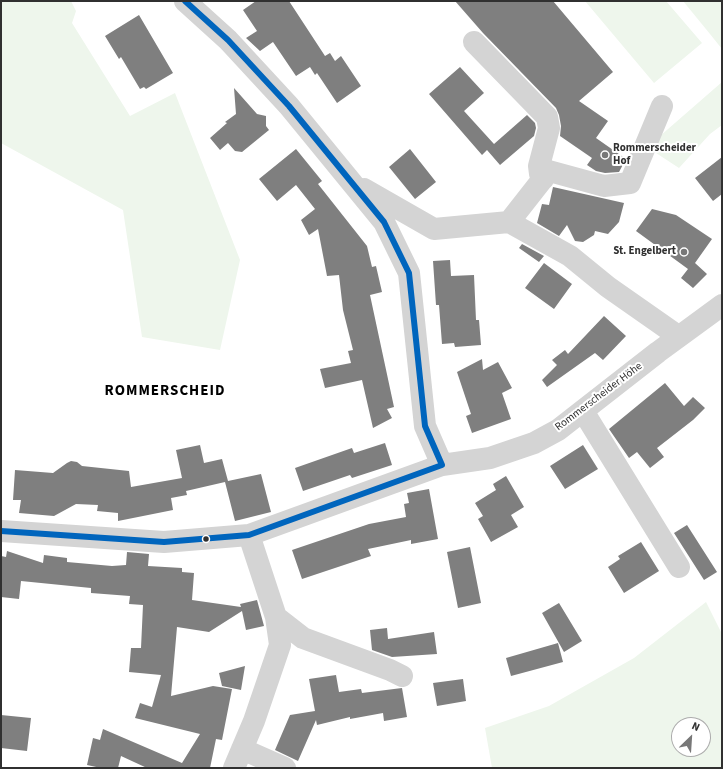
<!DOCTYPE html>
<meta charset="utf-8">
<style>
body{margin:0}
#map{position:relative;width:723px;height:769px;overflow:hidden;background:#fff;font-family:"Source Sans 3",sans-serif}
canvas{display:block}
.frame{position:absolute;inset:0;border:2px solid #303030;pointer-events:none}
.north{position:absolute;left:671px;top:717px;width:40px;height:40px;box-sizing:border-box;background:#fff;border:1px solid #acacac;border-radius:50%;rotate:25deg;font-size:11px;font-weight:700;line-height:16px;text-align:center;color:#303030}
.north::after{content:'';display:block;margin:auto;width:14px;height:18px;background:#787878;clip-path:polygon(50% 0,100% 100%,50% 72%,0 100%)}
</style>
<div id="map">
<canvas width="723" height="769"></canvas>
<div class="frame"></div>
<div class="north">N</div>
</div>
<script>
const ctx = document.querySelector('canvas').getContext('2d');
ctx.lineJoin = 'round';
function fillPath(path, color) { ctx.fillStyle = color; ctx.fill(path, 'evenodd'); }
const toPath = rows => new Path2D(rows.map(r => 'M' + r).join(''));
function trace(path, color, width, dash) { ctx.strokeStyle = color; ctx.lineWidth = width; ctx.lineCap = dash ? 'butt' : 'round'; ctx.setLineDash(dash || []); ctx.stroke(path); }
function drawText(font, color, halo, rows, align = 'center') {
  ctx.font = font + ' "Source Sans 3",sans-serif'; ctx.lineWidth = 4; ctx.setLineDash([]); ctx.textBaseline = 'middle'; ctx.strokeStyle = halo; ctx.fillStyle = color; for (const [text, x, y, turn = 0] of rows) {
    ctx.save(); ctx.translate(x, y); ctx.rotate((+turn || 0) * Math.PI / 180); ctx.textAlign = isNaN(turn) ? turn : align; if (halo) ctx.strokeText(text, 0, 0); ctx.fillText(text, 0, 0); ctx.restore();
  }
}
fillPath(toPath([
 [1,1,71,1,76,11,72,23,130,116,175,93,240,260,220,350,142,337,123,210,1,143],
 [585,1,666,1,702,43,654,83],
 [683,1,722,1,722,49,710,34],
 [722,82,722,125,710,134,679,168,653,151,660,136],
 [706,602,722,634,722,768,492,768,485,728,549,706,634,658],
 [679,725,703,725,703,749,679,749]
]), '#eef6ec');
fillPath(toPath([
 [256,1,289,1,325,56,330,53,335,61,341,56,361,86,337,103,317,73,315,75,310,67,296,76,273,42,260,51,246,38,257,31,243,10],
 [455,1,553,1,613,72,579,101,608,121,596,138,626,159,619,172,605,173,596,171,587,165,592,158,560,136,561,126,559,115,556,108,483,33],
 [139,15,173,73,146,89,144,87,140,89,121,57,119,59,105,36],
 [460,67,484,93,464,111,494,144,527,115,535,123,536,128,534,136,500,165,487,150,482,155,429,94],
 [234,88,257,114,266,116,266,126,269,130,242,152,235,151,228,143,220,150,210,138,227,123,225,122,236,114],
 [296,149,322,181,318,184,367,246,372,267,376,266,382,292,370,295,394,407,387,409,392,418,373,428,362,380,325,388,320,369,351,363,348,351,353,350,343,310,339,275,327,276,318,229,309,235,301,220,315,209,296,185,277,201,259,179],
 [410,149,436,182,415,199,389,167],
 [722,157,722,194,713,201,695,178],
 [553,187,624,203,619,222,608,234,595,231,594,235,583,242,575,241,567,225,559,236,537,223,542,204,549,205],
 [652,209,676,215,712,239,695,263,707,274,693,288,681,278,688,269,636,231],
 [522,244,544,256,539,262,519,248],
 [450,260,451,276,474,275,476,320,479,320,481,345,455,347,454,343,442,344,439,305,436,305,433,261],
 [544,263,572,284,554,309,525,288],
 [604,316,626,336,603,360,595,353,547,387,542,380,557,365,552,360,565,350,568,354],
 [482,359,483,370,498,362,512,388,502,393,511,419,472,433,466,416,471,414,457,372],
 [665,383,684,406,693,397,705,408,693,420,657,448,664,457,650,468,637,452,629,458,609,429],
 [385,443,392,465,352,478,350,475,303,491,295,468,352,448,354,453],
 [200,445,204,463,222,459,228,481,261,474,271,512,235,521,225,482,186,491,187,495,171,498,173,510,118,521,118,513,97,511,98,505,76,504,54,516,19,513,21,500,13,500,15,470,53,473,67,463,71,461,77,462,82,466,129,471,131,487,182,478,176,450],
 [583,445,598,469,565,489,550,466],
 [506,476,524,507,511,515,518,527,491,542,478,519,483,516,475,503,496,490,493,484],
 [429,489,438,539,411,544,411,540,368,549,371,556,302,579,292,550,369,524,406,517,404,504,409,503,407,493],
 [687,525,717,572,704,580,674,533],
 [641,542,659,571,624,593,608,567,620,559,618,556],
 [470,547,481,603,458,608,447,552],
 [7,551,43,563,44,555,67,558,67,562,112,566,126,565,127,552,149,554,148,566,182,568,182,572,194,573,192,600,241,607,240,604,257,600,264,626,246,630,242,611,209,632,177,627,171,696,213,686,232,689,222,740,216,739,210,768,147,768,121,756,118,768,101,768,87,765,93,738,100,740,103,729,182,763,200,734,135,718,140,703,152,707,161,675,129,672,131,648,141,648,143,605,129,604,130,596,91,593,91,588,21,581,19,599,1,597,1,556,6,557],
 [559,603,582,641,564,652,542,613],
 [387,628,388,639,434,632,437,654,392,657,372,650,370,630],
 [558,643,563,662,511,676,506,658],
 [245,666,241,690,222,686,219,673],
 [336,675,339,692,361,689,362,693,402,688,407,717,384,721,383,713,350,719,350,717,317,725,316,720,298,761,275,750,290,715,315,711,309,679],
 [463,679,466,701,437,706,433,683],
 [1,715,31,718,27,751,1,748]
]), '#7f7f7f');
trace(toPath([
 [185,1,228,40,289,106,384,222,409,273,425,426,442,465],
 [474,42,547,117,549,128,539,166,540,174,543,179],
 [364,189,434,229,509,222,570,256,608,287,678,336],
 [509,222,549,171,604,186,630,183,662,106],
 [583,411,679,567],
 [1,531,164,542,249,535,442,465,490,458,534,443,558,430,658,352,722,305],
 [276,617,303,638,390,670,402,676],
 [242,749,285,768],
 [234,768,254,721,280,645,276,617,249,535]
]), '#d4d4d4', 22);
trace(toPath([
 [1,531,164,542,249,535,442,465,425,426,409,273,384,222,289,106,228,40,185,1]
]), '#0065bd', 6);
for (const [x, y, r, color] of [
 [605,155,4,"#787878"],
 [684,252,4,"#787878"],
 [206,539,3.5,"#303030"]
]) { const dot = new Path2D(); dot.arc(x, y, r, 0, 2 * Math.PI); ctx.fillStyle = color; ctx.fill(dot); trace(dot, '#fff', 1.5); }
drawText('bold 11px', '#303030', '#fff', [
 ["Rommerscheider",613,149],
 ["Hof",613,162],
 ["St. Engelbert",676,252,"right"]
], 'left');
drawText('11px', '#303030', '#fff', [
 ["Rommerscheider Höhe",599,397,-37]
]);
ctx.letterSpacing = '1px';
drawText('bold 15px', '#000', '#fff', [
 ["ROMMERSCHEID",165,392]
]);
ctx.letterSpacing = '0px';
</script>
